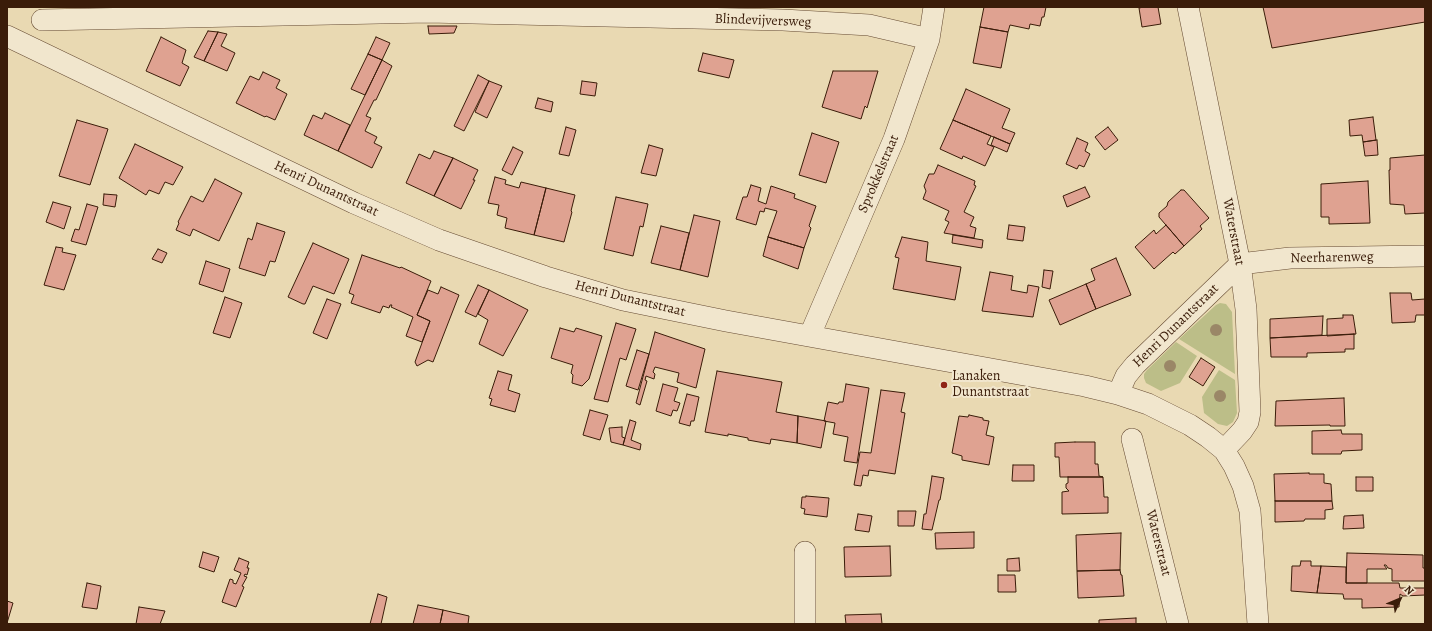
<!DOCTYPE html>
<style>
body{margin:0}
#map{position:relative;width:1432px;height:631px;overflow:hidden;background:#e9d9b2;font-family:Alegreya,serif}
canvas{display:block}
.frame{position:absolute;inset:0;border:8px solid #3a1c09;pointer-events:none}
.north{position:absolute;left:1380px;top:579px;width:40px;height:40px;-webkit-text-stroke:3px #f1e6cd;paint-order:stroke;rotate:46deg;font-size:11px;font-weight:700;line-height:16px;text-align:center;color:#3a1c09}
.north::after{content:'';display:block;margin:auto;width:14px;height:18px;background:#3a1c09;clip-path:polygon(50% 0,100% 100%,50% 72%,0 100%)}
</style>
<div id="map">
<canvas width="1432" height="631"></canvas>
<div class="frame"></div>
<div class="north">N</div>
</div>
<script>
const ctx = document.querySelector('canvas').getContext('2d');
ctx.lineJoin = 'round';
function fillPath(path, color) { ctx.fillStyle = color; ctx.fill(path, 'evenodd'); }
const toPath = rows => new Path2D(rows.map(r => 'M' + r).join(''));
function trace(path, color, width, dash) { ctx.strokeStyle = color; ctx.lineWidth = width; ctx.lineCap = dash ? 'butt' : 'round'; ctx.setLineDash(dash || []); ctx.stroke(path); }
function drawText(font, color, halo, rows, align = 'center') {
  ctx.font = font + ' Alegreya,serif'; ctx.lineWidth = 4; ctx.setLineDash([]); ctx.textBaseline = 'middle'; ctx.strokeStyle = halo; ctx.fillStyle = color; for (const [text, x, y, turn = 0] of rows) {
    ctx.save(); ctx.translate(x, y); ctx.rotate((+turn || 0) * Math.PI / 180); ctx.textAlign = isNaN(turn) ? turn : align; if (halo) ctx.strokeText(text, 0, 0); ctx.fillText(text, 0, 0); ctx.restore();
  }
}
fillPath(toPath([
 [1220,303,1226,304,1232,312,1235,374,1179,339,1216,305],
 [1176,342,1197,356,1180,383,1161,391,1146,383,1144,378,1144,374,1147,370],
 [1219,370,1235,380,1237,413,1233,422,1227,426,1218,424,1204,413,1202,397]
]), '#bcbe88');
const building = toPath([
 [984,7,1046,7,1044,17,1042,17,1040,26,1030,24,1029,29,1010,25,1008,32,980,27,984,7],
 [1144,7,1158,7,1161,24,1142,27,1139,8,1144,7],
 [1263,7,1425,7,1425,22,1272,48,1263,7],
 [428,26,457,26,454,33,429,34,428,26],
 [980,27,1008,32,1001,68,973,63,980,27],
 [208,31,218,32,204,61,194,57,208,31],
 [218,32,227,34,221,46,235,53,227,71,204,61,218,32],
 [161,37,186,50,182,63,189,67,180,86,146,71,161,37],
 [376,37,390,43,382,60,368,54,376,37],
 [703,53,734,60,729,78,698,71,703,53],
 [368,54,382,60,365,95,351,89,368,54],
 [382,60,392,66,376,100,374,100,366,116,371,118,365,131,377,137,374,143,382,147,372,168,338,151,382,60],
 [833,71,878,71,867,108,865,106,861,119,822,107,833,71],
 [263,72,280,80,276,88,287,94,275,120,266,116,265,117,236,103,250,76,259,80,263,72],
 [478,75,489,81,464,131,454,126,478,75],
 [489,81,502,86,487,118,475,112,489,81],
 [582,81,597,83,595,96,580,94,582,81],
 [966,89,1010,109,1002,128,1015,133,1010,144,953,120,966,89],
 [538,98,553,102,551,112,535,108,538,98],
 [325,113,350,125,338,151,304,135,313,115,322,119,325,113],
 [1373,117,1376,140,1363,142,1362,135,1350,136,1349,120,1373,117],
 [77,120,108,129,90,185,59,176,77,120],
 [953,120,991,136,987,144,994,147,985,166,963,156,962,159,940,149,953,120],
 [566,127,576,130,569,156,559,154,566,127],
 [1108,127,1118,140,1105,150,1095,137,1108,127],
 [812,133,839,142,826,183,799,175,812,133],
 [994,137,1010,144,1007,152,991,145,994,137],
 [1077,138,1088,143,1085,151,1090,154,1084,167,1079,165,1077,169,1066,164,1077,138],
 [1377,140,1378,155,1365,156,1363,142,1377,140],
 [135,144,183,167,173,185,165,182,159,194,149,190,146,195,119,178,135,144],
 [649,145,663,149,656,176,641,173,649,145],
 [513,147,523,152,512,175,502,170,513,147],
 [434,151,453,158,434,196,406,183,419,154,430,159,434,151],
 [1425,155,1425,213,1405,214,1404,205,1390,204,1389,170,1390,170,1390,158,1425,155],
 [453,158,478,170,473,180,475,180,461,209,434,196,453,158],
 [938,165,975,181,974,185,976,186,964,212,974,217,970,226,976,228,974,238,944,233,949,222,945,220,949,211,923,199,926,191,924,186,929,174,934,174,938,165],
 [495,177,506,180,505,184,519,188,521,182,546,188,534,235,505,228,507,218,497,215,499,205,488,203,495,177],
 [215,179,242,193,219,241,193,229,190,236,176,230,179,223,178,222,191,196,203,202,215,179],
 [1368,181,1370,223,1329,224,1329,217,1321,217,1321,184,1368,181],
 [751,185,761,188,758,201,766,204,771,186,795,194,794,198,816,206,809,226,811,228,804,248,768,237,777,211,765,208,764,212,760,211,756,225,736,219,743,197,747,197,751,185],
 [1085,187,1090,197,1067,207,1063,196,1085,187],
 [546,188,575,195,571,211,572,212,564,242,534,235,546,188],
 [1181,190,1184,190,1209,218,1200,226,1202,229,1184,246,1159,217,1159,213,1167,206,1168,202,1181,190],
 [104,194,117,195,115,207,103,205,104,194],
 [616,197,648,204,643,227,640,226,633,256,604,249,616,197],
 [53,202,71,207,64,229,46,222,53,202],
 [87,204,98,207,86,245,71,241,75,229,79,230,87,204],
 [694,215,720,221,708,277,680,270,694,215],
 [257,223,285,232,275,262,270,261,265,276,239,268,248,238,252,240,257,223],
 [1009,225,1025,227,1023,241,1007,239,1009,225],
 [1166,225,1184,246,1175,254,1173,252,1154,269,1135,247,1154,230,1156,234,1166,225],
 [661,226,689,233,680,270,651,263,661,226],
 [953,235,983,240,982,248,952,243,953,235],
 [768,237,804,248,798,269,763,256,768,237],
 [902,237,928,242,926,261,961,267,955,300,893,289,899,258,895,257,902,237],
 [313,243,349,259,334,294,313,286,305,304,303,304,288,297,313,243],
 [56,247,63,248,62,252,76,255,64,290,44,285,56,247],
 [158,249,167,253,162,263,152,259,158,249],
 [362,255,400,268,401,267,431,281,417,315,430,321,422,342,406,336,413,317,391,307,392,305,390,305,389,308,383,306,380,313,351,303,354,295,349,293,362,255],
 [1116,258,1131,295,1096,309,1086,284,1095,280,1091,269,1116,258],
 [206,261,230,269,223,292,199,284,206,261],
 [1044,270,1053,271,1050,289,1042,287,1044,270],
 [990,272,1013,276,1011,290,1027,293,1028,285,1039,287,1033,317,982,311,990,272],
 [1086,284,1096,309,1060,325,1049,300,1086,284],
 [478,285,489,290,476,317,465,312,478,285],
 [441,287,459,295,433,362,428,360,417,366,415,362,430,321,417,315,428,290,438,294,441,287],
 [489,290,528,310,503,356,479,344,488,320,478,314,489,290],
 [1390,293,1411,293,1412,300,1425,299,1425,315,1416,315,1415,322,1392,323,1390,293],
 [225,297,242,303,230,338,213,333,225,297],
 [327,299,341,304,327,339,313,333,327,299],
 [1343,315,1353,315,1356,334,1327,336,1327,319,1343,318,1343,315],
 [1323,316,1322,335,1270,338,1270,319,1323,316],
 [616,323,636,329,626,360,620,358,608,402,594,399,616,323],
 [560,328,574,332,576,328,602,336,589,379,582,386,572,383,573,375,571,373,573,365,551,358,560,328],
 [655,332,705,349,696,388,677,382,679,373,655,367,653,372,655,374,654,379,646,376,645,380,647,381,640,405,636,403,655,332],
 [1354,334,1354,349,1345,349,1345,352,1307,353,1307,357,1271,357,1270,338,1354,334],
 [637,350,649,354,638,390,626,386,637,350],
 [1201,358,1215,367,1203,386,1189,377,1201,358],
 [498,371,512,375,508,390,520,394,515,412,490,405,492,399,489,398,498,371],
 [717,371,782,382,776,412,798,416,797,443,771,439,770,444,748,440,748,438,728,434,728,436,705,432,717,371],
 [663,384,678,388,674,401,680,403,677,411,673,410,671,416,656,411,663,384],
 [846,384,869,388,857,463,844,461,848,437,833,434,835,423,824,421,828,402,838,404,839,402,843,402,846,384],
 [881,390,905,393,901,412,905,413,895,474,869,470,868,476,863,475,861,486,854,485,860,452,871,453,881,390],
 [687,394,699,397,694,421,691,421,690,426,679,423,687,394],
 [1344,398,1345,426,1330,426,1330,425,1275,426,1276,401,1344,398],
 [590,410,608,415,600,440,583,435,590,410],
 [969,415,983,418,983,420,989,421,986,435,994,437,989,465,962,460,962,456,952,453,959,416,968,417,969,415],
 [798,416,826,421,821,448,797,443,798,416],
 [630,420,636,422,631,440,641,444,640,450,623,445,630,420],
 [622,427,622,437,625,438,623,445,611,442,609,428,622,427],
 [1341,430,1342,434,1362,434,1362,450,1342,451,1341,454,1312,454,1312,431,1341,430],
 [1075,442,1095,442,1095,464,1098,464,1099,476,1103,477,1060,477,1059,457,1055,457,1055,443,1075,442],
 [1013,465,1034,465,1034,481,1012,481,1013,465],
 [1309,473,1309,474,1324,474,1324,483,1331,484,1332,501,1275,501,1274,474,1309,473],
 [932,476,944,478,940,500,939,500,932,530,922,529,924,514,926,514,932,476],
 [1068,477,1103,477,1104,497,1108,497,1108,513,1062,514,1062,492,1069,491,1066,488,1066,484,1068,483,1068,477],
 [1356,477,1373,477,1373,491,1356,491,1356,477],
 [806,496,829,498,827,517,804,514,805,509,801,508,802,497,806,497,806,496],
 [1275,501,1332,501,1333,509,1325,510,1325,519,1305,519,1304,521,1275,522,1275,501],
 [898,511,916,511,914,526,898,526,898,511],
 [858,514,872,516,869,532,855,530,858,514],
 [1363,515,1364,528,1343,529,1344,516,1363,515],
 [974,532,974,548,936,549,935,533,974,532],
 [1121,533,1120,570,1077,571,1076,535,1121,533],
 [890,546,891,576,845,577,844,547,890,546],
 [203,552,219,557,214,572,199,567,203,552],
 [1347,553,1423,555,1423,568,1425,568,1425,581,1392,581,1392,569,1388,568,1386,565,1384,565,1387,569,1367,569,1367,583,1346,583,1347,553],
 [239,558,249,562,247,568,249,568,247,575,245,574,244,576,247,577,242,586,244,587,236,607,222,602,230,579,233,580,233,583,236,584,241,573,234,570,239,558],
 [1019,558,1020,571,1007,571,1007,559,1019,558],
 [1301,561,1311,561,1311,566,1321,566,1317,593,1291,591,1292,566,1300,566,1301,561],
 [1321,566,1346,567,1346,583,1399,583,1400,588,1425,588,1425,595,1403,596,1400,594,1399,607,1362,608,1362,599,1344,599,1343,594,1317,593,1321,566],
 [1120,570,1121,575,1122,575,1124,596,1078,598,1077,571,1120,570],
 [998,575,1015,575,1016,592,998,592,998,575],
 [87,583,101,586,97,609,82,607,87,583],
 [378,594,387,597,381,624,370,624,378,594],
 [7,601,13,603,7,623,7,601],
 [418,605,443,610,440,624,413,624,418,605],
 [139,607,165,611,160,624,136,624,139,607],
 [443,610,469,616,468,624,440,624,443,610],
 [881,614,882,624,846,624,845,615,881,614],
 [1136,618,1136,624,1099,624,1099,620,1136,618]
]);
fillPath(building, '#dfa291');
trace(building, '#3a1c09', 1);
const minor = toPath([
 [1188,7,1240,264,1246,309,1250,412,1248,422,1242,431,1224,450],
 [42,20,428,12,783,20,869,25,929,39],
 [7,36,354,203,439,240,546,277,623,300,726,321,1085,386,1118,394,1148,404,1190,425,1208,437,1224,450,1234,466,1243,486,1250,511,1258,624],
 [1240,264,1290,258,1425,256],
 [810,335,894,139,929,39,934,7],
 [1118,394,1126,376,1135,365,1240,264],
 [1132,439,1178,624],
 [805,552,805,624]
]);
trace(minor, '#664b33', 22);
trace(minor, '#f1e6cd', 21);
ctx.fillStyle = '#9a8767';
for (const [x, y] of [
 [1216,330],
 [1170,366],
 [1220,396]
]) { ctx.beginPath(); ctx.arc(x, y, 6, 0, 2 * Math.PI); ctx.fill(); }
for (const [x, y, r, color] of [
 [944,385,4,"#8f2418"]
]) { const dot = new Path2D(); dot.arc(x, y, r, 0, 2 * Math.PI); ctx.fillStyle = color; ctx.fill(dot); trace(dot, '#f1e6cd', 1.5); }
drawText('14px', '#3a1c09', '#f1e6cd', [
 ["Blindevijversweg",763,21,2],
 ["Sprokkelstraat",879,174,-67],
 ["Henri Dunantstraat",326,189,25],
 ["Waterstraat",1233,232,79],
 ["Neerharenweg",1332,258,-1],
 ["Henri Dunantstraat",630,299,14],
 ["Henri Dunantstraat",1176,326,-44],
 ["Waterstraat",1158,543,76]
]);
drawText('14px', '#3a1c09', '#f1e6cd', [
 ["Lanaken",952,377],
 ["Dunantstraat",952,393]
], 'left');
</script>
